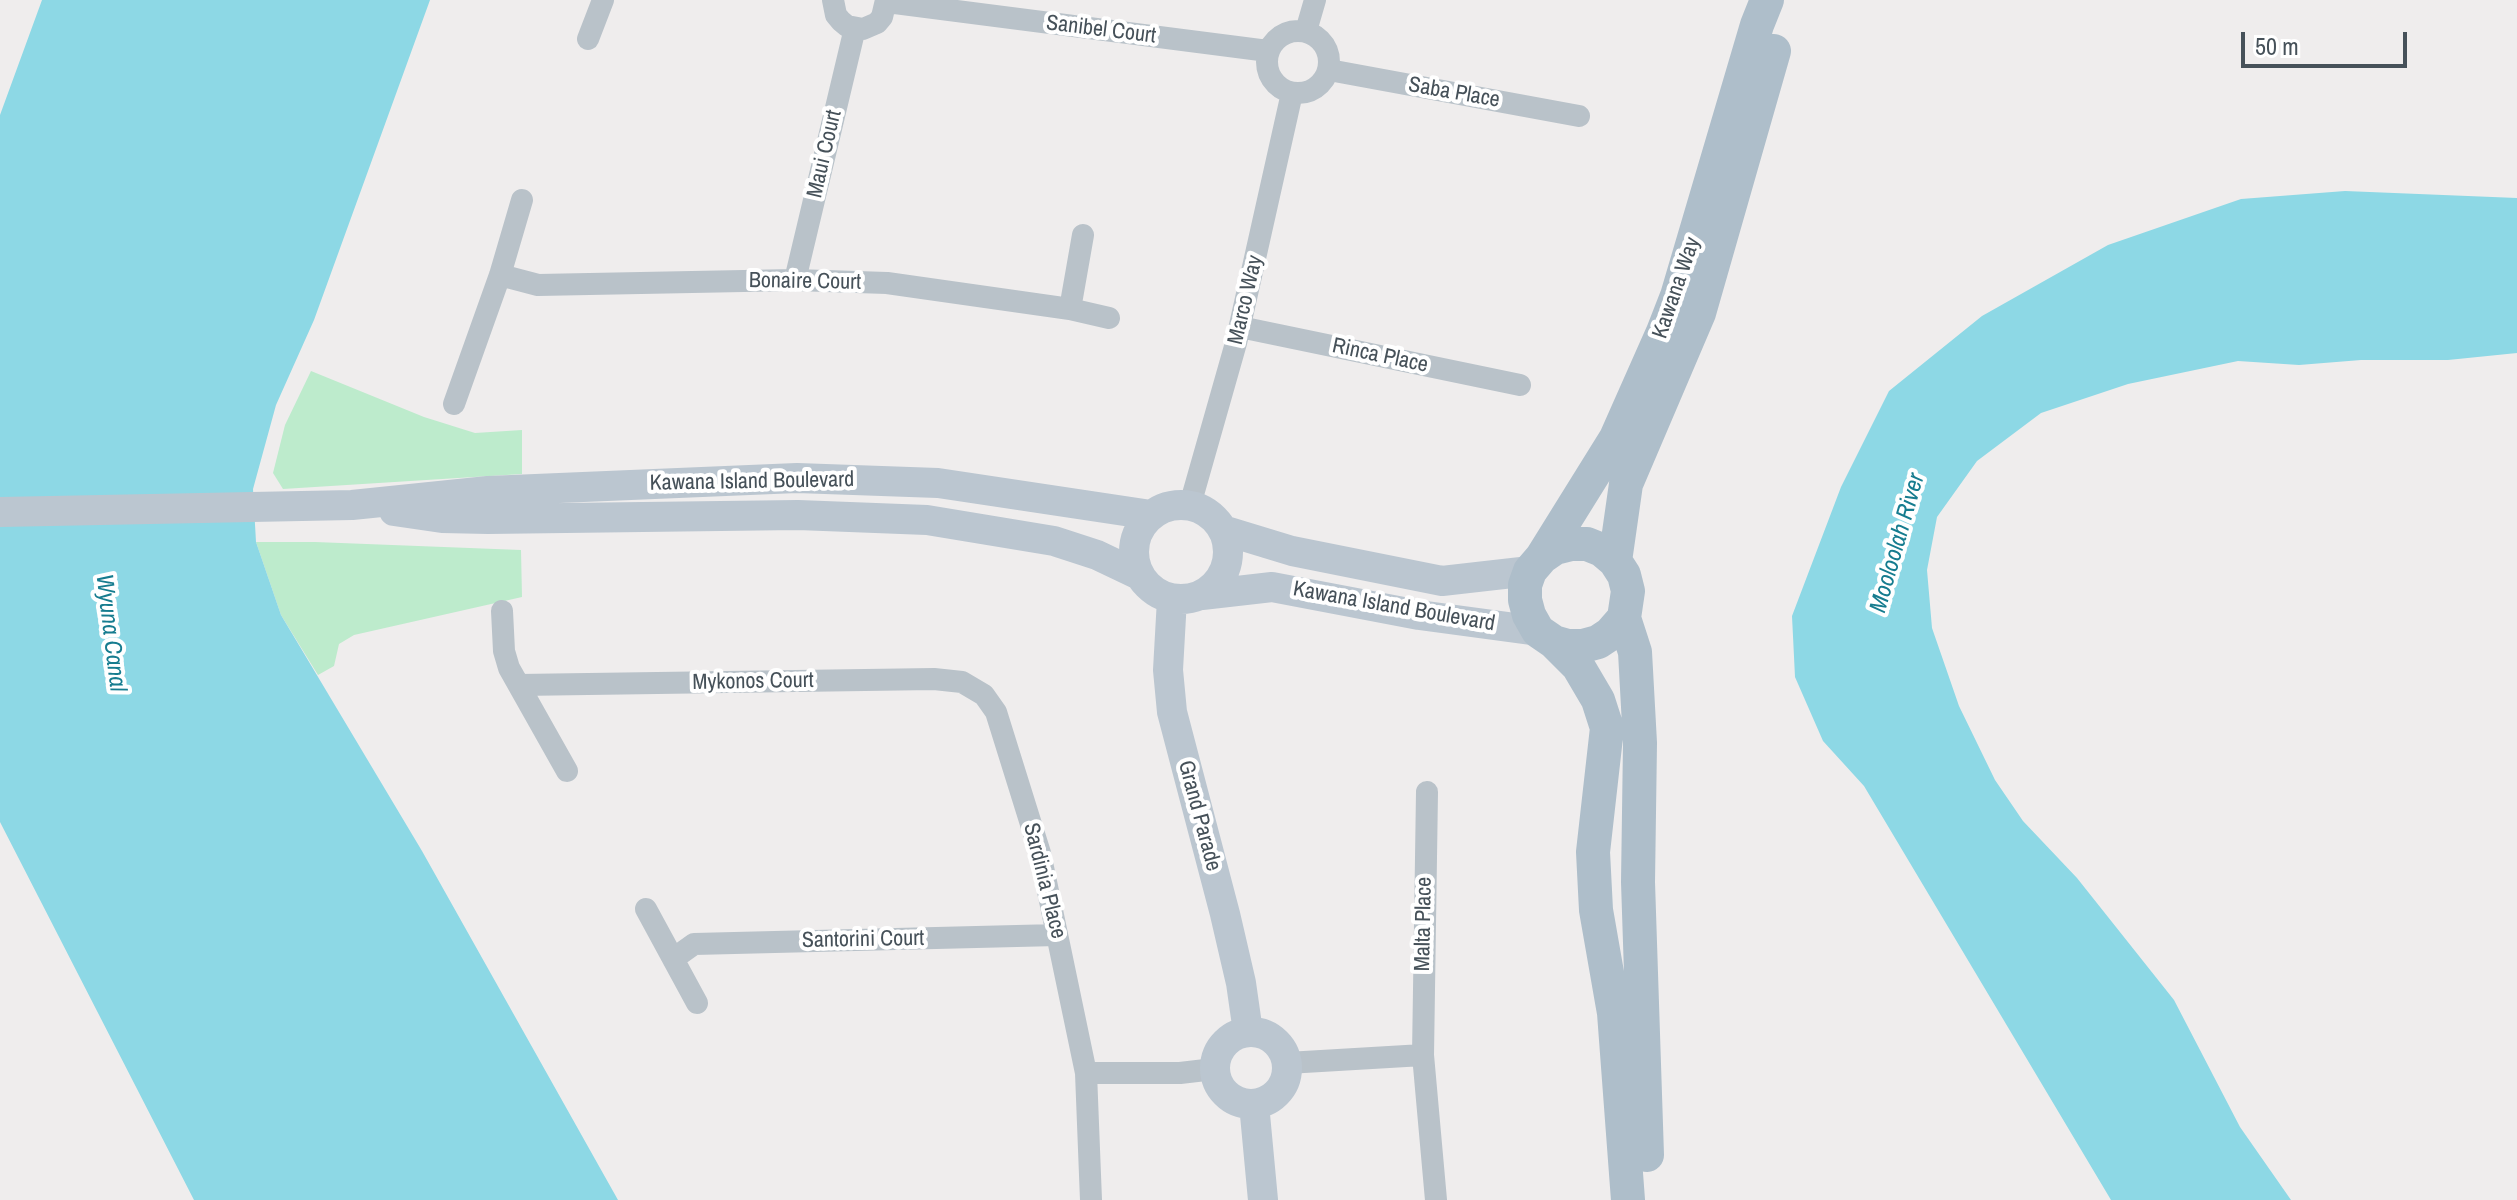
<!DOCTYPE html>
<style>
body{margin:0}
#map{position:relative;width:2517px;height:1200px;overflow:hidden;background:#efeded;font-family:"Archivo Narrow",sans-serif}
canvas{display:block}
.scale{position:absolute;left:2241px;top:32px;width:166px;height:36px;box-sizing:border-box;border:4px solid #465159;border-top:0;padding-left:10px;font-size:24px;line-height:28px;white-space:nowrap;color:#465159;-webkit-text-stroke:6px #fff;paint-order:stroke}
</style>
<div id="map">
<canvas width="2517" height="1200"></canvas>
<div class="scale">50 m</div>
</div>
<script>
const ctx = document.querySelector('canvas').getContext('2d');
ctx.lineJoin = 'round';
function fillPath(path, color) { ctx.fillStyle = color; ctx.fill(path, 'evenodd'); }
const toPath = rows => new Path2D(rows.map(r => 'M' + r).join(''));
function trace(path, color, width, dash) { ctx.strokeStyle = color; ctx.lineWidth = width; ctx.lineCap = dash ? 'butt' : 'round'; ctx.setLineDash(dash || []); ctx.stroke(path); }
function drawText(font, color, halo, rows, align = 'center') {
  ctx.font = font + ' "Archivo Narrow",sans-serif'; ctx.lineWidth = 8; ctx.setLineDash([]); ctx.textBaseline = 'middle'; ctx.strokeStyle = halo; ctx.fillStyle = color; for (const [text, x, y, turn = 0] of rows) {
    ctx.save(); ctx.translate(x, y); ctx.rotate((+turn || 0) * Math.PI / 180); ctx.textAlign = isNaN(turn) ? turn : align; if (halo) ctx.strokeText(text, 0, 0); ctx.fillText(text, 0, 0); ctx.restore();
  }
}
fillPath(toPath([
 [311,371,424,417,475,433,522,430,522,474,283,489,273,473,285,425],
 [256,542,315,542,521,550,522,597,354,635,339,644,334,666,318,675,281,615]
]), '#bdebcc');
fillPath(toPath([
 [42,0,430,0,314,320,276,405,253,489,256,542,281,615,422,851,618,1200,194,1200,0,822,0,115],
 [2345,191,2517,198,2517,353,2448,360,2361,360,2299,365,2238,361,2128,384,2041,413,1977,461,1937,517,1927,570,1932,628,1959,706,1995,780,2023,821,2077,878,2174,1000,2240,1127,2291,1200,2111,1200,1864,786,1823,741,1795,677,1792,616,1841,487,1889,391,1982,316,2108,245,2241,199]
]), '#8dd8e5');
trace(toPath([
 [833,0,836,15,841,21,847,26,863,29,877,23,882,17,886,0],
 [887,2,1268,51],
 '1267 62a31 31 0 1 1 62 0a31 31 0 1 1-62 0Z',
 [1306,31,1315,0],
 [588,39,603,0],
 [1329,70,1579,116],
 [500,275,538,285,795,280,887,283,1070,309,1109,318],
 [795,280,855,28],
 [1070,309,1083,235],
 [1240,327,1520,385],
 [454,404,500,275,522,200],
 [1190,505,1236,343,1292,93],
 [502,611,504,651,509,668,567,771],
 [519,685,934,679,962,682,984,695,996,712,1040,853,1086,1073],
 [1427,792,1423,1055,1436,1200],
 [646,909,697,1003],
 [673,959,694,944,1057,935],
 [1287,1063,1423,1055],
 [1091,1200,1086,1073,1180,1073,1214,1069]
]), '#b9c2c9', 22);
trace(toPath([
 '1134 552a47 47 0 1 1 94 0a47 47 0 1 1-94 0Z',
 [394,511,442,518,488,519,798,515,927,520,1054,541,1097,555,1139,575],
 [0,512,352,505,488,491,797,478,938,483,1151,515],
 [1223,530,1292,551,1442,581,1530,571],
 [1202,595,1272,587,1419,615,1538,631],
 [1172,599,1168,670,1172,712,1225,914,1241,983,1248,1032],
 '1215 1068a36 36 0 1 1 72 0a36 36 0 1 1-72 0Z',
 [1254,1104,1263,1200]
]), '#bbc6d0', 30);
trace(toPath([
 [1542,557,1616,438,1663,332,1677,296,1757,25,1767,0],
 [1615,561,1626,484,1699,313,1774,51],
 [1624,618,1635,652,1640,743,1638,882,1647,1155],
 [1554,642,1568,646,1583,646,1598,642,1610,634,1624,618,1628,591,1624,575,1615,561,1602,550,1587,544,1571,544,1555,548,1542,557,1530,571,1525,585,1525,600,1529,615,1538,631,1554,642,1578,666,1598,700,1607,728,1593,852,1596,910,1614,1013,1628,1200]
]), '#aebeca', 34);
drawText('22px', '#465159', '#fff', [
 ["Sanibel Court",1101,30,7],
 ["Saba Place",1454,93,10],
 ["Maui Court",825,154,-77],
 ["Bonaire Court",805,282,1],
 ["Kawana Way",1677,288,-71],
 ["Marco Way",1246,300,-77],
 ["Rinca Place",1380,356,12],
 ["Kawana Island Boulevard",752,482,-1],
 ["Kawana Island Boulevard",1394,607,10],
 ["Mykonos Court",753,682,-1],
 ["Grand Parade",1199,816,75],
 ["Sardinia Place",1044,881,76],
 ["Malta Place",1424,924,-89],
 ["Santorini Court",863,940,-1]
]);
drawText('italic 24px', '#167c8f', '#fff', [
 ["Mooloolah River",1898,543,-74],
 ["Wyuna Canal",110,633,83]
]);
</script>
